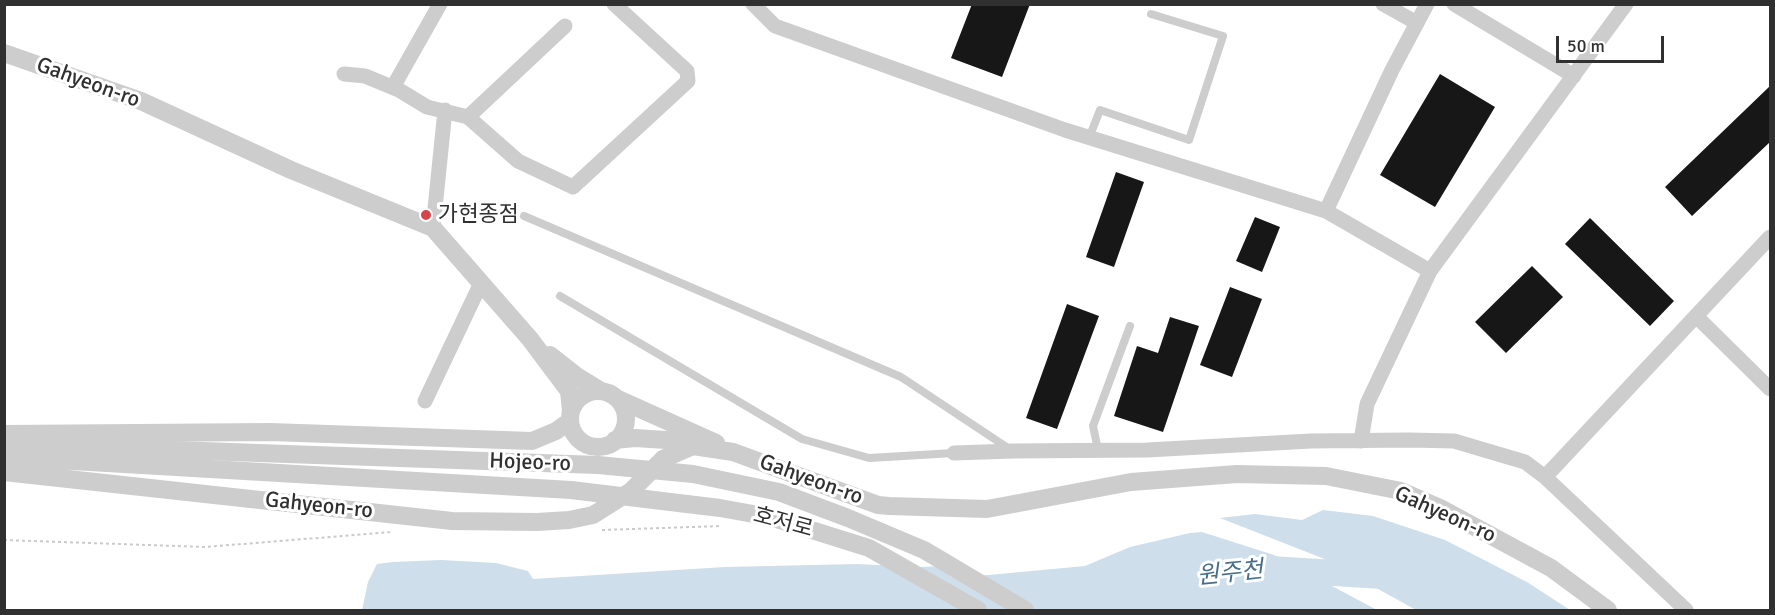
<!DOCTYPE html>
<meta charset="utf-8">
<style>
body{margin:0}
#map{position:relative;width:1775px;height:615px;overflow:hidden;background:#fff;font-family:Signika,sans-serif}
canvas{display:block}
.frame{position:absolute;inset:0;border:6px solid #303030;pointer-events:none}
.scale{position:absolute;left:1556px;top:36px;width:108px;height:27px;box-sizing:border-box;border:3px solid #303030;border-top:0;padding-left:8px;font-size:18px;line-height:21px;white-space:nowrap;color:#303030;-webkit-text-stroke:4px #fff;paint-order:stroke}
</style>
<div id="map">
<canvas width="1775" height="615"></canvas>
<div class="frame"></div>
<div class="scale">50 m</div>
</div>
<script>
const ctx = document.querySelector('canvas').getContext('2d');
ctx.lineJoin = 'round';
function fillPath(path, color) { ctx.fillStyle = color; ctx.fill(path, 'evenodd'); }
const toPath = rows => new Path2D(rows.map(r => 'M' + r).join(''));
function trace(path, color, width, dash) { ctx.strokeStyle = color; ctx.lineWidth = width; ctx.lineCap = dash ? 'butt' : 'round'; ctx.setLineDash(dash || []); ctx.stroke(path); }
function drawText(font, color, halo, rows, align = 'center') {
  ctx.font = font + ' Signika,"Noto Sans KR",sans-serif'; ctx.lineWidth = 6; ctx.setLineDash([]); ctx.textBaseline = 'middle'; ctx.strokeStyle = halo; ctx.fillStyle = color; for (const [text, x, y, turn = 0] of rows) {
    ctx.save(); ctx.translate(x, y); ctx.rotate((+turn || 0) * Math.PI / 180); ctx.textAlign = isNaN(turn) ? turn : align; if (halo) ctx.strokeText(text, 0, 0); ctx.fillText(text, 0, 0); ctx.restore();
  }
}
fillPath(toPath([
 [1323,510,1373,516,1445,540,1527,582,1570,610,1416,610,1322,558,1220,518,1255,514,1302,520],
 [1202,532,1274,555,1377,610,362,610,368,582,377,564,393,562,441,560,496,563,528,571,533,579,725,567,857,564,920,567,941,566,951,577,989,575,1085,566,1130,547,1190,533]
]), '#cedeea');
trace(toPath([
 [1270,569,1383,576]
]), '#cedeea', 26);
fillPath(toPath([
 [972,4,1030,4,1002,77,951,58],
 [1440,74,1495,107,1435,207,1380,175],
 [1770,86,1770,142,1692,216,1665,187],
 [1116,172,1144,182,1114,267,1086,257],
 [1255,217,1280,227,1262,272,1236,261],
 [1590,218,1674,301,1650,326,1565,244],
 [1532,266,1563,297,1506,353,1475,322],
 [1230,287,1262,299,1232,377,1200,365],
 [1067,304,1099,316,1057,429,1026,418],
 [1170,317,1199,326,1163,432,1114,416,1137,346,1158,353]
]), '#171717');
trace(toPath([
 [602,530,722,526],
 [4,540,205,547,392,532]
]), '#cacaca', 2, [3, 3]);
trace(toPath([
 [1089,138,1100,110,1189,140,1223,36,1151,14],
 [524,216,901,377,1011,450],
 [560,296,802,439,869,458,954,453],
 [1098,450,1093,426,1130,326]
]), '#cdcdcd', 8);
trace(toPath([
 [753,4,775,26,1065,130,1326,211,1430,271],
 [1383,4,1417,23],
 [1454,4,1574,76],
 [344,74,365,76,399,90,427,107,468,117,518,161,573,187,688,81,687,71,614,4],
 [393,87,440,4],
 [468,117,565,26],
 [1326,211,1392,70,1427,4],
 [433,228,445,110],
 [1696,316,1770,389],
 [425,401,481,283],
 [1361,441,1367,404,1430,271,1626,4],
 [954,453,1013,451,1147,450,1311,441,1409,440,1454,441,1525,462,1545,477,1686,610],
 [1545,477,1770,237]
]), '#cdcdcd', 15);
trace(toPath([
 [4,53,141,101,291,170,433,228,530,339,569,391,571,411],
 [550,355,578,377,601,391],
 '570 419a28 28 0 1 1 56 0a28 28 0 1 1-56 0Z',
 [618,399,716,443],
 [4,434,270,432,532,441,556,431,570,421],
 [615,440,635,438,666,440,693,446],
 [4,457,571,490],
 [4,472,452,521,537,522,569,520,593,515,631,491,663,459,693,446,733,452,878,505,889,506,987,509,1131,482,1237,474,1326,476,1401,491,1440,508,1551,568,1608,610]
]), '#cdcdcd', 18);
trace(toPath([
 [4,444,598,465,693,474,779,492,848,518,924,550,1025,610],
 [571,490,720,508,770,517,869,548,978,610]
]), '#cdcdcd', 18);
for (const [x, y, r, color] of [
 [426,215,6,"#d5454c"]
]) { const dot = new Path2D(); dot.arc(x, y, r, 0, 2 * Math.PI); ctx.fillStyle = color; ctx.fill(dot); trace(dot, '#fff', 2); }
drawText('22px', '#303030', '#fff', [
 ["Gahyeon-ro",88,83,20],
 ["Hojeo-ro",530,463,2],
 ["Gahyeon-ro",811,480,20],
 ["Gahyeon-ro",319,506,6],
 ["Gahyeon-ro",1445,515,24],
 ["호저로",783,523,15]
]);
drawText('22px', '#303030', '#fff', [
 ["가현종점",438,215]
], 'left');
drawText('italic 24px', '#456f8b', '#fff', [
 ["원주천",1230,574,-6]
]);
</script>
